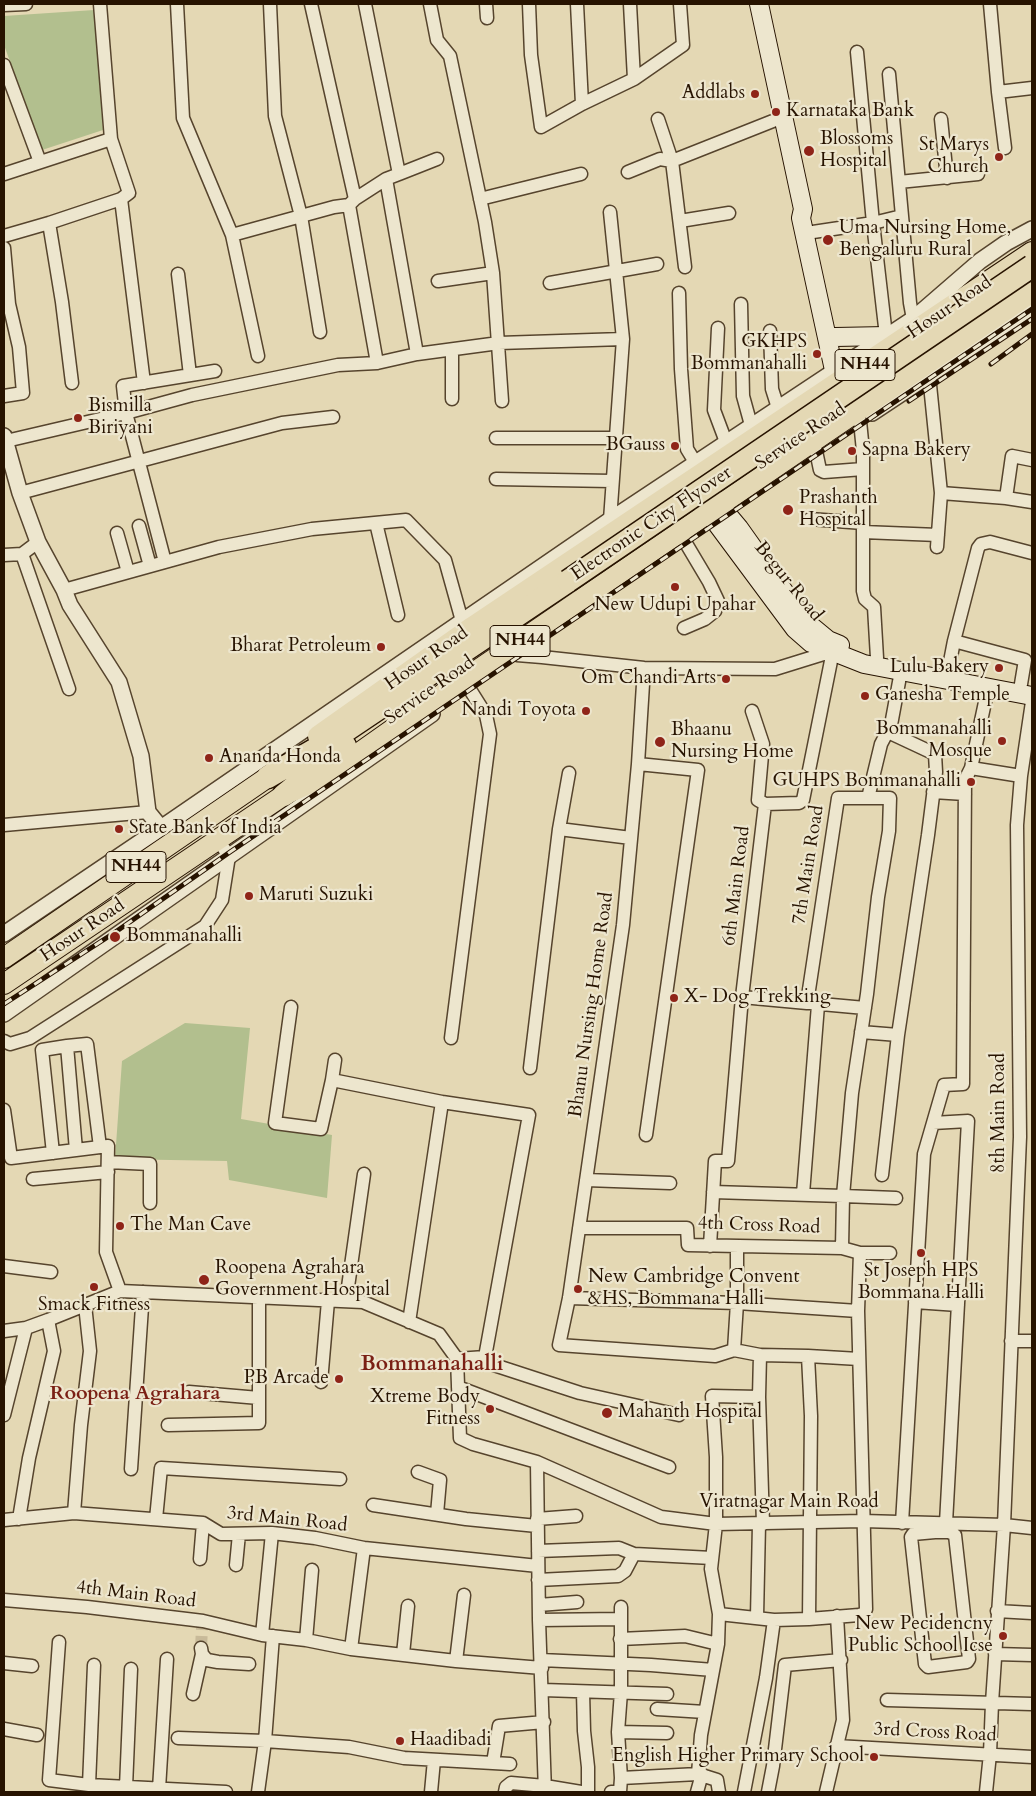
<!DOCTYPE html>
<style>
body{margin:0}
#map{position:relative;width:1036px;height:1796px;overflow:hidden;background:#e4d8b4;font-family:Cardo,serif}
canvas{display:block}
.frame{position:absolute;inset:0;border:5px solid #271300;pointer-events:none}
</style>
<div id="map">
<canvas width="1036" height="1796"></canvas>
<div class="frame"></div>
</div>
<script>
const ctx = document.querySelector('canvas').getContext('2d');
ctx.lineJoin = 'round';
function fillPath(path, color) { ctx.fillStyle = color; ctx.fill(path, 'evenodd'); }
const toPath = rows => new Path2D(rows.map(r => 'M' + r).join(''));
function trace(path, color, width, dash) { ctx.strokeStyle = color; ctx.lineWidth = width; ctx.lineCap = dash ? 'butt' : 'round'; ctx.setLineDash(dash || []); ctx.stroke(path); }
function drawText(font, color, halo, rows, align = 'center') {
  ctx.font = font + ' Cardo,serif'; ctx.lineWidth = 4.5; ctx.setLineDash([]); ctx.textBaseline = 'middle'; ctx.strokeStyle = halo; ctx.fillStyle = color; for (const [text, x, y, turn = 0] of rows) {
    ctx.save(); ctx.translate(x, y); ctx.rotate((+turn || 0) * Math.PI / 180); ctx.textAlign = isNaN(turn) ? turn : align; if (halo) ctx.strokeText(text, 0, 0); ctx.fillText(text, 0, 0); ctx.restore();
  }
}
fillPath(toPath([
 [94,10,103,130,42,150,4,45,4,16],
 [185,1023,250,1028,241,1119,332,1135,327,1198,229,1180,227,1161,115,1159,122,1061]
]), '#b2bf8e');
trace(toPath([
 [201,1648,202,1628]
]), '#c8ba99', 12, [12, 6]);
const minor = toPath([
 [177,4,183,118,232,235,258,356],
 [270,4,275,116,301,216,320,332],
 [365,4,399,174,386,179,417,354],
 [430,4,437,40,450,56,485,222,493,273,502,401],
 [486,4,487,18],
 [529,4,531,55,541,127,582,104,634,79,683,45,680,4],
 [577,4,582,104],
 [630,4,634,79],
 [990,4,998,92,1032,88],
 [4,5,26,4],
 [857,52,873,223,902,216,910,303,913,319],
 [4,65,40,162],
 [889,74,902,216],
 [998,92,1005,148],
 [658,119,672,161,685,267],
 [941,119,947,178],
 [628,172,660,159,672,161,783,117],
 [4,174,111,139],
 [399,174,437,159],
 [899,182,978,174],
 [121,199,144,383],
 [355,199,386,179],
 [480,199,581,174],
 [349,205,377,363],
 [610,212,623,339],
 [680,221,729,213],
 [49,223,62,302,72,383],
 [813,232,873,223,885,327,889,334],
 [232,235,334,207,349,205,355,199,311,4],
 [4,236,49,223,121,199,129,193,111,139,100,4],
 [4,248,9,304,19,347,23,393,4,396],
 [178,274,190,375],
 [438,281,493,273],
 [550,283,657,264],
 [679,293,681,369,687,449,695,462],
 [741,304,743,396,751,425],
 [718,328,714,410,726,442],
 [770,331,772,389,778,408],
 [452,350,452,399],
 [929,375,941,493,937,547],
 [860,421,863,451,863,591,865,599,874,607,877,658],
 [496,438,615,438],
 [6,441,126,413,192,395,338,365,377,363,417,354,499,343,623,339,610,520],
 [816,451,820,470,824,472,863,469],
 [496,479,612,481],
 [20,493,282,423,333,417],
 [941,493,1006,498,1032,502],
 [1006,498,1012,456,1032,460],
 [810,519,863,523],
 [376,523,398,615],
 [139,526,150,566],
 [863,532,938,535],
 [117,533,128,572],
 [684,540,709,582,718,601,715,611,705,619,684,628],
 [22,554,69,689],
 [4,555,22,554,38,542],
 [165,562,126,413,123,386,215,371],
 [64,590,219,547,312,529,406,520,445,560,462,621],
 [954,641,1025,660,1021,684],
 [517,655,542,657,644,668,775,669,833,651,803,800,799,803,765,804,742,997,728,1161,715,1161,710,1246],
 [644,668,638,764,623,925,569,1298,559,1345,715,1356,734,1350],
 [948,672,954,641,978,548,981,544,990,542,1032,553],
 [752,711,763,744,758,800,765,804],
 [888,732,935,754,936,772,928,835,898,1035],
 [638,764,698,770,646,1135],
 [971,768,1021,776],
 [933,792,965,794],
 [868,798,890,798,889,831,878,897,867,994,852,1093,843,1196,896,1198],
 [4,825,148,812],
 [559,829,631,838],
 [742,997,807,1003,838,798,868,798,881,744,891,725,901,671],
 [810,1003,865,1008],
 [291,1007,275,1123,321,1129,332,1080,442,1102,529,1115,485,1357],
 [861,1032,898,1035,882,1175],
 [451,1038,490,734,486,715,469,688],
 [4,1041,10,1044,30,1038,205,926,222,900,229,856,218,840],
 [67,1046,87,1044,100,1147],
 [530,1068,559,829,569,773],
 [332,1080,335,1060],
 [4,1110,11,1158,108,1146,106,1252,120,1291],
 [933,1123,968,1121,946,1523],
 [53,1153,42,1050,67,1046,76,1150],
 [108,1162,150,1164,150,1203],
 [33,1179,108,1172],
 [586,1180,670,1183],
 [713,1192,843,1196,842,1248],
 [803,1194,818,1005],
 [579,1228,687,1228,688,1245,842,1248,860,1253,890,1253],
 [737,1246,737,1303,734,1350,760,1355,759,1397,763,1524],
 [4,1266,51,1272],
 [569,1298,737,1303,858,1311,866,1609,864,1614,859,1615,809,1619,774,1620,719,1614],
 [346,1301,364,1174],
 [915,1302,958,1305],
 [858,1311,860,1253],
 [409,1322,442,1102],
 [4,1331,26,1328,48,1320,120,1291,363,1302,439,1334,457,1359,460,1438,473,1444,537,1462,661,1517,716,1524,863,1521,1004,1525,1032,1528],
 [1011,1341,1032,1341],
 [760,1355,808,1356,859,1359],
 [808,1356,811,1416,809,1619],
 [485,1357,491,1364,580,1393,679,1415],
 [457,1359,485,1357],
 [321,1382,328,1301],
 [458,1387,669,1467],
 [189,1392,259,1398,259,1297],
 [4,1415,26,1328],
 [168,1425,259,1423,259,1398],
 [537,1462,539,1620,545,1792],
 [131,1469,143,1292],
 [418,1472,440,1480,437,1514],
 [373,1505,466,1519,537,1526],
 [74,1513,81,1425,90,1351,85,1305],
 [19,1519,29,1458,54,1351,48,1320],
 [156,1519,161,1468,340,1479],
 [537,1519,576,1516],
 [4,1520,74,1513,203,1523,221,1534,272,1533,315,1538,364,1548,538,1566],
 [902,1523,924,1154,944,1085,963,1084,965,780,971,768,988,688],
 [935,1532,949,1532,955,1535,969,1659,967,1662,928,1667,925,1664,911,1537,913,1534,935,1532],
 [538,1551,619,1548,634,1554,712,1558],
 [200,1559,203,1523],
 [236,1565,239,1534],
 [538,1580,618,1576,625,1571,634,1554],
 [4,1600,87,1607,203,1621,262,1635,306,1640,351,1649,456,1661,542,1668],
 [539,1605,577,1602],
 [621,1607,621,1692,618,1732,621,1778],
 [997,1611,1032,1613],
 [757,1617,759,1524],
 [539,1620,621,1619],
 [262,1635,272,1533],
 [620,1639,685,1636,718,1644],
 [306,1640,312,1570],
 [59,1642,49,1780,89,1785,226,1792],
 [201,1648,202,1654,207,1660,218,1662,249,1664],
 [351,1649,364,1548],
 [403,1654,408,1606],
 [995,1654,1032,1655],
 [541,1660,651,1665,713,1670],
 [456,1661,464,1595],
 [4,1663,32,1666],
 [543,1690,667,1694],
 [583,1692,584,1731,588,1767,588,1792],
 [193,1694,202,1654],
 [887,1700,1032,1704],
 [657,1709,705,1712],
 [4,1729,37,1735],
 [618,1732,667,1733],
 [178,1738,265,1741,349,1747,404,1758,493,1763,499,1726,544,1722],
 [836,1746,1032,1757],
 [493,1763,510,1764],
 [698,1774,717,1780,719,1792],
 [89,1785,94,1665],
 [126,1787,131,1669],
 [159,1789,167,1659],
 [258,1792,265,1741,273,1636],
 [431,1792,434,1760],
 [505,1792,506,1787,511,1783,545,1786,581,1792],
 [611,1792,620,1792,621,1778,698,1774,701,1735,718,1644,719,1614,711,1569,716,1524,716,1457,712,1396,759,1397],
 [697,1792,702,1774],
 [744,1792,766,1678,774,1620],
 [768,1792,773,1766,785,1665,841,1660],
 [826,1792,843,1720,837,1616],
 [986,1792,990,1754,992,1703,1004,1525,1020,1137,1017,825,1021,776,1032,702]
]);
const tertiary = toPath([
 [872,413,1032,307],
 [4,436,20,493,38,542,64,590,70,605,119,682,141,756,148,812,161,828],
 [4,934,161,828,610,520,913,319,980,261,1006,243,1032,229],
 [4,1014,432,714]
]);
const secondary = toPath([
 [759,4,803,209,801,218,834,370],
 [835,337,887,336],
 [697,478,739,528,805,621,828,640,840,645],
 [688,485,795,629,811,643,864,664,1032,696]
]);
const trunk = toPath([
 [318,736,472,627,1032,252],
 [4,958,268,777,279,766],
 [4,984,284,795,328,775,444,693,1032,292]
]);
const motorway = toPath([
 [268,777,333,739,568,581],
 [284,795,345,746]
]);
trace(minor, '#56442d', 15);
trace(tertiary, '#56442d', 18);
trace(secondary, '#271300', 20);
trace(trunk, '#271300', 22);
trace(motorway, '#271300', 25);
trace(minor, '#ede6ce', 12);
trace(tertiary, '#ede6ce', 15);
trace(secondary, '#ede6ce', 18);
trace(trunk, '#e4d8b4', 20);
trace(motorway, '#e4d8b4', 22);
const rail = toPath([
 [991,364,1032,334],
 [909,401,1032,319],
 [4,1004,114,933,230,852,1032,309]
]);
trace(rail, '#271300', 5);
trace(rail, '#ede6ce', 3, [9]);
const motorwayBridge = toPath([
 [568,581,1032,266]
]);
trace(motorwayBridge, '#271300', 25, []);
trace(motorwayBridge, '#e4d8b4', 22);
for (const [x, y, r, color] of [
 [755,94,5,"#8f2418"],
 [776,112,5,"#8f2418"],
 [809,151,6,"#8f2418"],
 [999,157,5,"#8f2418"],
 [828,240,6,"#8f2418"],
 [817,354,5,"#8f2418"],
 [78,418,5,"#8f2418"],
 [675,446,5,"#8f2418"],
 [852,451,5,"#8f2418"],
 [788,510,6,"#8f2418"],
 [675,587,5,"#8f2418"],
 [381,647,5,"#8f2418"],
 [999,668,5,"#8f2418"],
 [726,679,5,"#8f2418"],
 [865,696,5,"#8f2418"],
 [586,711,5,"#8f2418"],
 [1002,741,5,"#8f2418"],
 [660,742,6,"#8f2418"],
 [209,758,5,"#8f2418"],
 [971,782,5,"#8f2418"],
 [119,829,5,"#8f2418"],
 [249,896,5,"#8f2418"],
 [115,937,6,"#8f2418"],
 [674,998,5,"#8f2418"],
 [120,1226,5,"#8f2418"],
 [921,1253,5,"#8f2418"],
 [204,1280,6,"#8f2418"],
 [94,1287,5,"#8f2418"],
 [578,1289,5,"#8f2418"],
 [339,1379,5,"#8f2418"],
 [490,1409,5,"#8f2418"],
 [607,1413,6,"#8f2418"],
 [1003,1636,5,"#8f2418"],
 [400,1741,5,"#8f2418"],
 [874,1757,5,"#8f2418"]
]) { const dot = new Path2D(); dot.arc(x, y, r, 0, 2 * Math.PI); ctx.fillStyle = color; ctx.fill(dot); trace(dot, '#ede6ce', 2); }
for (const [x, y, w] of [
 [865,365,60],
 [520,641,60],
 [136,867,60]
]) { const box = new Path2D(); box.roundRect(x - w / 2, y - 15.5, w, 31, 4); ctx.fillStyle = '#ede6ce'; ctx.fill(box); trace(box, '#271300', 1); }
drawText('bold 18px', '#271300', null, [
 ["NH44",865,365],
 ["NH44",520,641],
 ["NH44",136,867]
]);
drawText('19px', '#271300', '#ede6ce', [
 ["Addlabs",745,94,"right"],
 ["Karnataka Bank",786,112],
 ["Blossoms",820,140],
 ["Hospital",820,162],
 ["St Marys",989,146,"right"],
 ["Church",989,168,"right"],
 ["Uma Nursing Home,",839,229],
 ["Bengaluru Rural",839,251],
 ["GKHPS",807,343,"right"],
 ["Bommanahalli",807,365,"right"],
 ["Bismilla",88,407],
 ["Biriyani",88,429],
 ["BGauss",665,446,"right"],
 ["Sapna Bakery",862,451],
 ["Prashanth",799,499],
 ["Hospital",799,521],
 ["New Udupi Upahar",675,606,"center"],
 ["Bharat Petroleum",371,647,"right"],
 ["Lulu Bakery",989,668,"right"],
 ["Om Chandi Arts",716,679,"right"],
 ["Ganesha Temple",875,696],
 ["Nandi Toyota",576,711,"right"],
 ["Bommanahalli",992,730,"right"],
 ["Mosque",992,752,"right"],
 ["Bhaanu",671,731],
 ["Nursing Home",671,753],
 ["Ananda Honda",219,758],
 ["GUHPS Bommanahalli",961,782,"right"],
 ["State Bank of India",129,829],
 ["Maruti Suzuki",259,896],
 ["Bommanahalli",126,937],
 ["X- Dog Trekking",684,998],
 ["The Man Cave",130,1226],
 ["Roopena Agrahara",215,1269],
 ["Government Hospital",215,1291],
 ["St Joseph HPS",921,1272,"center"],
 ["Bommana Halli",921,1294,"center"],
 ["New Cambridge Convent",588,1278],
 ["&HS, Bommana Halli",588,1300],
 ["Smack Fitness",94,1306,"center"],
 ["PB Arcade",329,1379,"right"],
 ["Xtreme Body",480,1398,"right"],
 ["Fitness",480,1420,"right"],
 ["Mahanth Hospital",618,1413],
 ["New Pecidencny",993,1625,"right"],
 ["Public School Icse",993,1647,"right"],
 ["Haadibadi",410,1741],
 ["English Higher Primary School",864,1757,"right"]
], 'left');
drawText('19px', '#271300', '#ede6ce', [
 ["Hosur Road",950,308,-34],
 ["Service Road",801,437,-34],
 ["Electronic City Flyover",652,524,-34],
 ["Begur Road",788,582,51],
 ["Hosur Road",427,659,-35],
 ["Service Road",430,691,-35],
 ["7th Main Road",809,865,-81],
 ["6th Main Road",737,886,-83],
 ["Hosur Road",83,931,-34],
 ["Bhanu Nursing Home Road",592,1005,-82],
 ["8th Main Road",1000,1113,-90],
 ["4th Cross Road",759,1226,2],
 ["Viratnagar Main Road",789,1503],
 ["3rd Main Road",287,1520,6],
 ["4th Main Road",136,1595,7],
 ["3rd Cross Road",935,1733,3]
]);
drawText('bold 20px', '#7a1f14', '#ede6ce', [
 ["Roopena Agrahara",135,1394]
]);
drawText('bold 21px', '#7a1f14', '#ede6ce', [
 ["Bommanahalli",432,1365]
]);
</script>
